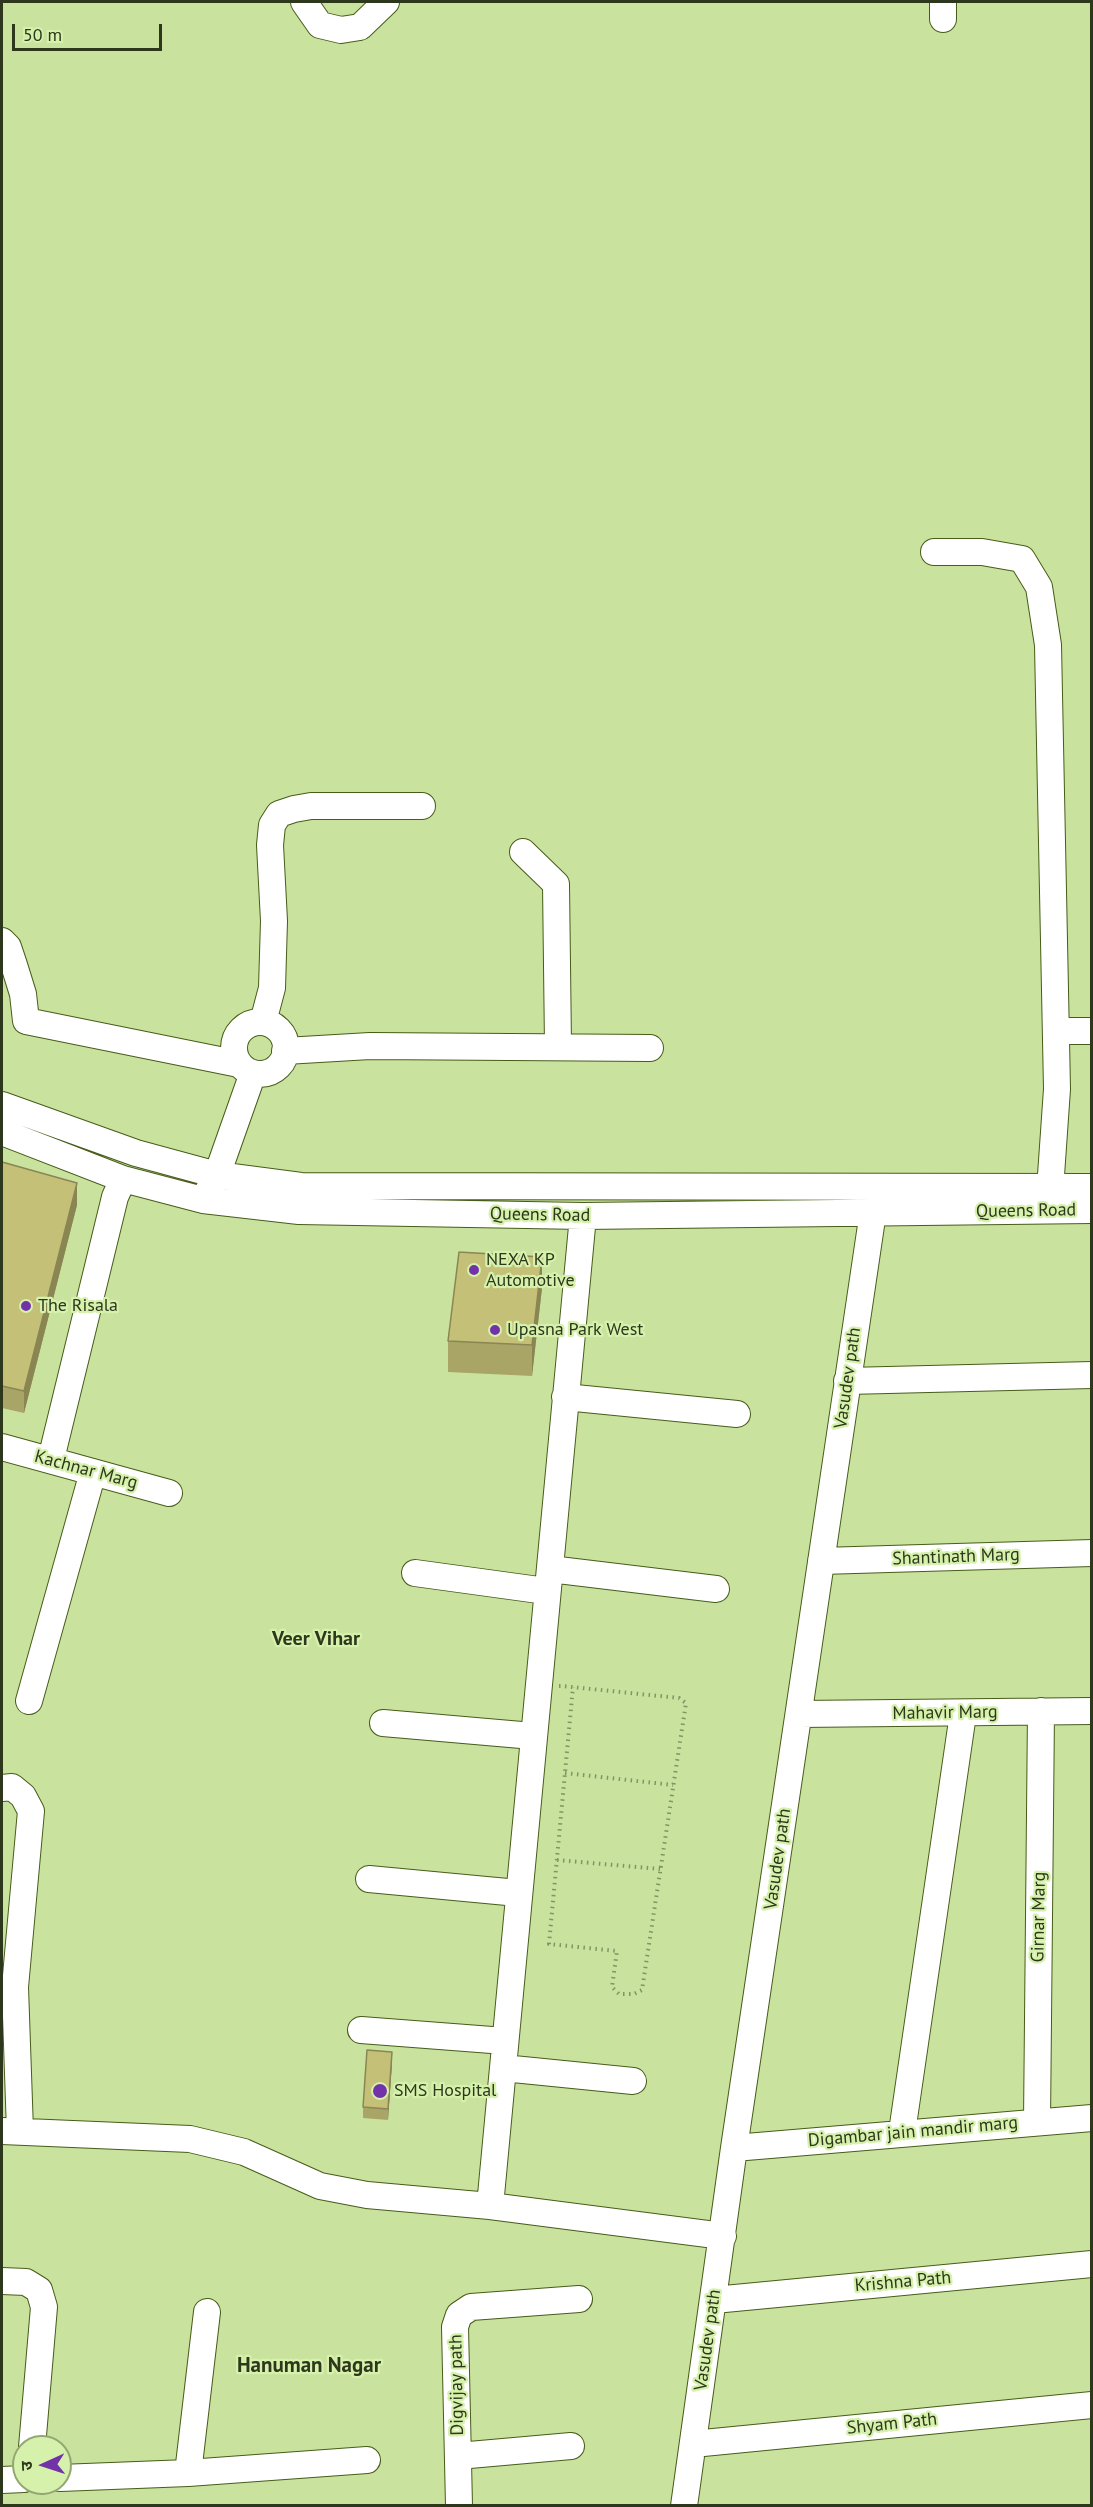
<!DOCTYPE html>
<meta charset="utf-8">
<style>
body{margin:0}
#map{position:relative;width:1093px;height:2507px;overflow:hidden;background:#c9e39f;font-family:"PT Sans","Noto Sans Devanagari",sans-serif}
canvas{display:block}
.frame{position:absolute;inset:0;border:3px solid #2d371c;pointer-events:none}
.north{position:absolute;left:12px;top:2435px;width:60px;height:60px;box-sizing:border-box;background:#d6f1ab;border:2px solid #92a772;border-radius:50%;rotate:267deg;font-size:16px;font-weight:700;line-height:24px;text-align:center;color:#2d371c}
.north::after{content:'';display:block;margin:auto;width:21px;height:27px;background:#7333a8;clip-path:polygon(50% 0,100% 100%,50% 72%,0 100%)}
.scale{position:absolute;left:12px;top:24px;width:150px;height:27px;box-sizing:border-box;border:3px solid #2d371c;border-top:0;padding-left:8px;font-size:18px;line-height:21px;white-space:nowrap;color:#2d371c;-webkit-text-stroke:4px #d6f1ab;paint-order:stroke}
</style>
<div id="map">
<canvas width="1093" height="2507"></canvas>
<div class="frame"></div>
<div class="north">उ</div>
<div class="scale">50 m</div>
</div>
<script>
const ctx = document.querySelector('canvas').getContext('2d');
ctx.lineJoin = 'round';
const toPath = rows => new Path2D(rows.map(r => 'M' + r).join(''));
function trace(path, color, width, dash) { ctx.strokeStyle = color; ctx.lineWidth = width; ctx.lineCap = dash ? 'butt' : 'round'; ctx.setLineDash(dash || []); ctx.stroke(path); }
function fillPath(path, color) { ctx.fillStyle = color; ctx.fill(path, 'evenodd'); }
function drawText(font, color, halo, rows, align = 'center') {
  ctx.font = font + ' "PT Sans",sans-serif'; ctx.lineWidth = 4.5; ctx.setLineDash([]); ctx.textBaseline = 'middle'; ctx.strokeStyle = halo; ctx.fillStyle = color; for (const [text, x, y, turn = 0] of rows) {
    ctx.save(); ctx.translate(x, y); ctx.rotate((+turn || 0) * Math.PI / 180); ctx.textAlign = isNaN(turn) ? turn : align; if (halo) ctx.strokeText(text, 0, 0); ctx.fillText(text, 0, 0); ctx.restore();
  }
}
const minor = toPath([
 [304,2,320,25,341,30,360,27,386,2],
 [943,19,943,2],
 [934,552,982,552,1022,559,1039,587,1048,645,1057,1089,1049,1204],
 [523,852,556,884,558,1046],
 [2,941,8,947,14,965,23,994,26,1021,239,1064],
 [263,1022,272,988,274,921,270,845,272,825,279,814,294,809,311,806,422,806],
 '234 1048a26 26 0 1 1 52 0a26 26 0 1 1-52 0Z',
 [1056,1031,1092,1031],
 [285,1051,370,1046,650,1048],
 [2,1105,136,1153,217,1175,301,1186,1092,1187],
 [2,1132,123,1179,203,1200,299,1211,583,1216,1092,1210],
 [209,1189,217,1175,253,1073],
 [847,1381,1092,1375],
 [565,1397,737,1414],
 [2,1447,169,1493],
 [51,1459,115,1197,123,1179],
 [821,1561,1092,1553],
 [550,1569,716,1589],
 [415,1573,546,1591],
 [29,1701,93,1472],
 [799,1714,1092,1711],
 [383,1723,533,1736],
 [2,1788,12,1787,23,1796,31,1811,15,1987,20,2131],
 [369,1879,518,1893],
 [361,2030,505,2041],
 [503,2068,633,2081],
 [1037,2122,1041,1711],
 [2,2131,190,2139,244,2152,320,2186,367,2195,490,2206,723,2236],
 [902,2132,963,1714],
 [734,2148,1092,2118],
 [490,2206,583,1216],
 [2,2281,26,2282,39,2290,44,2307,32,2447],
 [714,2300,1092,2264],
 [693,2444,1092,2405],
 [458,2456,571,2446],
 [188,2473,207,2312],
 [60,2478,188,2473,367,2460],
 [2,2480,24,2479],
 [459,2506,455,2327,459,2315,471,2307,579,2299],
 [684,2506,734,2148,873,1212]
]);
trace(minor, '#475c19', 28);
trace(toPath([
 [559,1686,562,1686,679,1698,686,1703,642,1990,634,1994,619,1994,612,1987,617,1951,549,1944,573,1687],
 [565,1773,673,1785],
 [557,1860,660,1869]
]), '#819463', 4, [1.5, 4.5]);
trace(minor, '#fff', 26);
fillPath(toPath([
 [2,1162,77,1205,24,1413,2,1408],
 [542,1288,532,1376,448,1372,448,1341],
 [392,2063,388,2120,363,2118,363,2107]
]), '#a9a566');
fillPath(toPath([
 [77,1183,77,1205,24,1413,24,1391],
 [542,1257,542,1288,532,1376,532,1345],
 [392,2052,392,2063,388,2120,388,2109]
]), '#898653');
const building = toPath([
 [2,1162,77,1183,24,1391,2,1386,2,1162],
 [459,1252,542,1257,532,1345,448,1341,459,1252],
 [367,2050,392,2052,388,2109,363,2107,367,2050]
]);
fillPath(building, '#c4c077');
trace(building, '#898653', 1.5);
for (const [x, y, r, color] of [
 [474,1270,6,"#7333a8"],
 [26,1306,6,"#7333a8"],
 [495,1330,6,"#7333a8"],
 [380,2091,8,"#7333a8"]
]) { const dot = new Path2D(); dot.arc(x, y, r, 0, 2 * Math.PI); ctx.fillStyle = color; ctx.fill(dot); trace(dot, '#d6f1ab', 2); }
drawText('18px', '#2d371c', '#d6f1ab', [
 ["Queens Road",1026,1211,-1],
 ["Queens Road",540,1215,1],
 ["Vasudev path",848,1378,-82],
 ["Kachnar Marg",86,1470,15],
 ["Shantinath Marg",956,1557,-2],
 ["Mahavir Marg",945,1713,-1],
 ["Vasudev path",778,1859,-82],
 ["Girnar Marg",1039,1917,-89],
 ["Digambar jain mandir marg",913,2132,-5],
 ["Krishna Path",903,2282,-5],
 ["Vasudev path",708,2340,-82],
 ["Digvijay path",457,2385,-91],
 ["Shyam Path",892,2424,-6]
]);
drawText('18px', '#2d371c', '#d6f1ab', [
 ["NEXA KP",486,1260],
 ["Automotive",486,1281],
 ["The Risala",38,1306],
 ["Upasna Park West",507,1330],
 ["SMS Hospital",394,2091]
], 'left');
drawText('bold 20px', '#2d371c', '#d6f1ab', [
 ["Veer Vihar",316,1639]
]);
drawText('bold 21px', '#2d371c', '#d6f1ab', [
 ["Hanuman Nagar",309,2366]
]);
</script>
